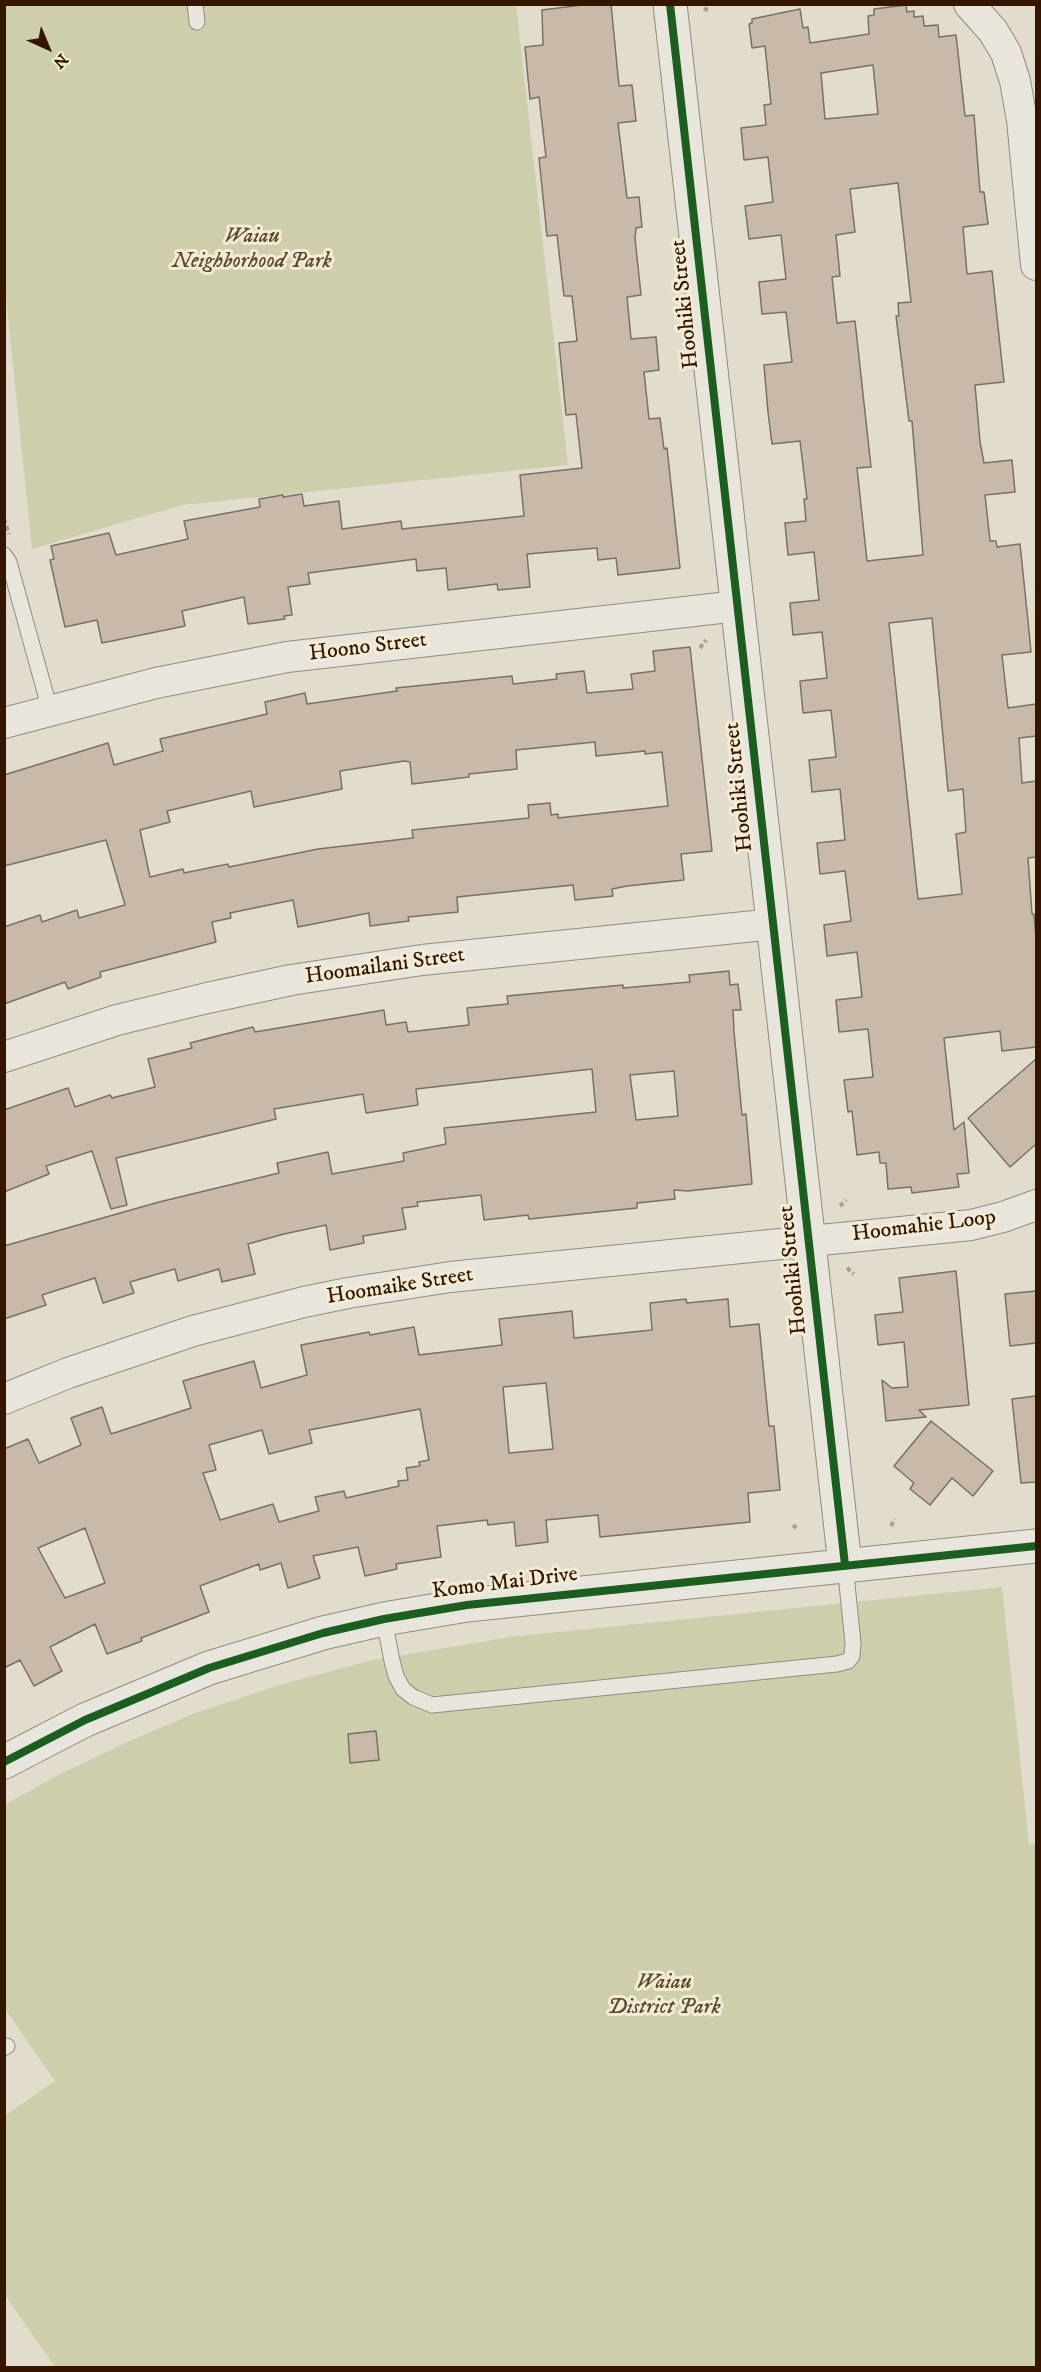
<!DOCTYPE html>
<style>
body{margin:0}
#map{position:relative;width:1041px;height:2372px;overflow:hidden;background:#e1dccb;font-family:"IM FELL DW Pica",serif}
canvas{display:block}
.frame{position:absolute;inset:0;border:6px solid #341600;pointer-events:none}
.north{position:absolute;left:18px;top:18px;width:60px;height:60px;-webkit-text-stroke:4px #f2ecd7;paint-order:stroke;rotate:136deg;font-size:16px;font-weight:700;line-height:24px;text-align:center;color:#341600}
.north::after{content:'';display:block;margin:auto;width:21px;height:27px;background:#341600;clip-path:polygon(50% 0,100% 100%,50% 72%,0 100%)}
</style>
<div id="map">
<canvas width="1041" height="2372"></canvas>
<div class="frame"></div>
<div class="north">N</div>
</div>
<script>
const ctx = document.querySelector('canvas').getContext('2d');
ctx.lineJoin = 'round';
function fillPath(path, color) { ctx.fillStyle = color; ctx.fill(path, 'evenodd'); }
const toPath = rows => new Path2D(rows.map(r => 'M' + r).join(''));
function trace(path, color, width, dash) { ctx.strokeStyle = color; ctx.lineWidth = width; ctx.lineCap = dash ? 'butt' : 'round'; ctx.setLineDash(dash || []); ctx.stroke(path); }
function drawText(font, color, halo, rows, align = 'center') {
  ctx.font = font + ' "IM FELL DW Pica",serif'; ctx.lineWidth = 6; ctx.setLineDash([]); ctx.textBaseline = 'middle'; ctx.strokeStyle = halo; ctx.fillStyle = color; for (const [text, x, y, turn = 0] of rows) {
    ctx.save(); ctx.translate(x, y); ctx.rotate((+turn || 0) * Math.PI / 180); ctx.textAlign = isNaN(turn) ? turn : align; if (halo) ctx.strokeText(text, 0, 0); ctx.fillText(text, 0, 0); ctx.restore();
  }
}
fillPath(toPath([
 [4,5,516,5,568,465,182,505,32,549,4,279],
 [1002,1587,1029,1844,1036,1844,1036,2367,55,2367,5,2295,4,2116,55,2081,5,2009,5,1805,56,1776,125,1743,193,1714,276,1686,369,1661,510,1637]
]), '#cdceab');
const building = toPath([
 [590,4,611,4,619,86,632,85,636,121,618,123,627,198,639,197,642,227,636,228,635,238,641,295,627,297,631,339,656,337,659,370,644,372,649,419,660,418,664,449,667,448,680,568,618,575,616,558,598,560,597,548,527,554,530,587,498,590,497,584,448,590,446,568,417,571,416,559,308,573,310,584,288,587,292,615,284,616,285,619,248,624,244,597,182,611,185,626,102,643,97,620,65,627,50,560,54,559,51,546,109,533,116,555,188,539,184,521,260,507,259,499,283,495,283,497,302,494,304,506,339,501,342,529,401,521,402,529,524,516,520,475,582,468,576,414,566,415,559,343,577,341,572,296,564,296,557,235,547,236,539,158,546,157,539,97,530,99,525,47,543,45,542,10,590,4],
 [906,5,907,12,914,11,914,17,923,16,924,26,938,25,939,37,956,35,965,116,974,115,980,192,984,192,988,224,963,227,967,274,992,271,1004,382,975,385,980,442,984,463,1012,460,1015,492,985,495,990,541,996,541,997,547,1020,544,1028,621,1031,652,1002,655,1008,708,1036,704,1036,736,1019,738,1022,783,1036,781,1036,857,1028,858,1032,914,1034,914,1036,938,1036,1047,1002,1051,1000,1031,944,1038,954,1130,964,1122,969,1173,957,1174,959,1187,912,1193,911,1187,888,1189,886,1163,880,1163,879,1152,857,1155,852,1111,848,1112,844,1080,873,1077,868,1029,839,1032,836,1000,862,997,857,952,827,956,824,925,851,921,845,871,820,874,817,843,845,840,840,789,812,792,809,760,836,757,831,710,803,713,800,681,827,678,822,632,793,635,790,603,819,600,814,552,788,555,785,523,806,521,804,499,807,499,800,441,772,444,768,412,764,365,792,362,786,312,762,314,759,282,786,279,781,235,749,239,745,206,773,202,768,157,744,160,741,128,766,125,764,105,771,104,765,46,752,48,749,24,752,23,752,19,800,9,803,28,808,27,810,43,869,34,868,16,874,15,874,9,906,5],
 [873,65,878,114,825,119,821,73,873,65],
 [898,183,911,302,898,303,899,316,896,316,909,421,912,421,923,555,867,561,857,468,871,467,855,321,837,323,832,277,840,276,836,235,855,232,850,189,898,183],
 [932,618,948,791,963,789,966,832,956,834,962,894,918,899,889,623,932,618],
 [690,647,712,851,681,854,684,880,627,886,612,889,613,896,575,900,573,885,457,897,458,912,408,917,409,921,370,926,369,913,298,927,293,900,230,913,231,918,212,922,216,942,100,972,101,977,68,989,65,982,4,1004,4,927,40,915,42,922,77,910,79,918,125,905,106,840,4,866,4,775,108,743,114,765,163,751,160,739,267,714,265,702,305,693,307,704,397,691,396,688,512,676,513,684,557,679,556,674,584,671,587,693,633,689,631,674,655,671,653,651,690,647],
 [595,742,596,756,645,751,645,754,662,752,668,806,558,818,558,814,551,815,550,803,528,805,529,818,412,830,413,838,318,849,229,867,228,864,184,873,183,869,150,877,140,830,170,822,167,811,251,791,254,807,342,789,340,771,404,761,410,762,412,784,469,777,469,774,517,769,516,750,595,742],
 [729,971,730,985,738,984,741,1010,733,1010,734,1032,742,1115,746,1114,752,1184,688,1191,674,1190,675,1199,637,1203,637,1208,529,1219,528,1215,484,1220,481,1195,417,1202,418,1206,402,1208,406,1229,363,1236,364,1243,330,1250,326,1225,284,1234,248,1244,255,1274,222,1282,219,1269,178,1281,175,1269,130,1282,134,1293,103,1303,95,1278,42,1295,46,1305,4,1319,4,1246,159,1202,279,1173,277,1163,328,1152,332,1174,404,1161,403,1153,446,1144,444,1128,596,1112,592,1069,416,1089,418,1105,366,1113,363,1094,274,1109,276,1119,116,1158,127,1205,111,1209,92,1151,46,1166,49,1174,4,1192,4,1110,68,1088,75,1107,110,1095,112,1098,155,1087,148,1059,192,1048,190,1043,253,1027,255,1032,384,1010,386,1025,406,1022,408,1032,469,1025,467,1008,508,1004,507,996,623,985,623,988,690,982,689,975,729,971],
 [674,1071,678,1116,636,1120,630,1075,674,1071],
 [1036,1059,1036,1144,1010,1167,968,1118,1036,1059],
 [956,1271,969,1405,919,1410,926,1417,886,1421,882,1380,892,1388,908,1387,904,1342,878,1345,875,1315,903,1312,899,1278,956,1271],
 [1036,1291,1036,1343,1010,1346,1005,1294,1036,1291],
 [686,1299,687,1303,728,1299,730,1327,759,1324,769,1426,774,1426,780,1490,748,1493,750,1522,600,1537,598,1515,546,1520,548,1542,516,1546,514,1522,488,1525,487,1520,437,1526,441,1557,396,1564,397,1569,365,1576,358,1547,313,1556,320,1578,288,1588,281,1563,260,1570,259,1564,200,1586,209,1612,141,1638,142,1641,107,1654,95,1624,50,1647,62,1671,34,1686,20,1660,4,1668,4,1449,28,1439,39,1463,81,1445,71,1418,102,1407,111,1434,191,1408,183,1381,254,1361,261,1388,307,1375,301,1345,369,1332,370,1335,414,1327,419,1355,502,1345,499,1319,572,1311,574,1338,652,1330,650,1303,686,1299],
 [546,1383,553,1449,509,1453,503,1387,546,1383],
 [420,1409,429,1460,419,1462,420,1466,406,1468,408,1480,398,1481,399,1486,346,1498,344,1491,315,1497,319,1511,279,1522,273,1504,220,1520,203,1473,216,1470,209,1445,262,1430,269,1454,312,1443,309,1430,420,1409],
 [85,1528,105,1583,65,1598,38,1548,85,1528],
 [1036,1396,1036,1482,1021,1483,1012,1399,1036,1396],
 [931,1421,993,1471,973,1496,952,1478,930,1505,910,1489,914,1483,894,1466,931,1421],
 [376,1731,379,1760,350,1763,348,1734,376,1731]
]);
fillPath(building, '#c8b9a9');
trace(building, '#787165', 1.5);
const service = toPath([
 [195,4,197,22],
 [4,555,9,562,50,710],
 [384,1619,392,1661,396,1676,403,1689,413,1697,432,1705,837,1664,848,1661,852,1656,853,1643,845,1565],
 [4,2048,7,2046]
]);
const minor = toPath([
 [969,4,993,31,1006,53,1015,81,1022,120,1036,265],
 [4,723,156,683,287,657,738,606],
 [4,1057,117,1020,203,999,291,980,422,960,774,924],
 [4,1399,68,1373,193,1331,304,1302,348,1293,450,1277,971,1225,1003,1217,1036,1205]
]);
const tertiary = toPath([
 [670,4,845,1565],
 [4,1762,85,1720,209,1668,323,1633,384,1619,467,1605,1036,1546]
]);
trace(service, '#928b7f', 17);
trace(minor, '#928b7f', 32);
trace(tertiary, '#928b7f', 35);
trace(toPath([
 [704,8,710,12],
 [4,519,9,534],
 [700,648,706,640],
 [840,1206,846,1200],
 [847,1268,854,1274],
 [793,1525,798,1530],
 [891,1526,895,1519]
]), '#a59f96', 4, [4.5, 3]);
trace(service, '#e8e5dd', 15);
trace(minor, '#e8e5dd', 30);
trace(tertiary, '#e8e5dd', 33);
trace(toPath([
 [670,4,845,1565],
 [4,1762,85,1720,209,1668,323,1633,384,1619,467,1605,1036,1546]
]), '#1b5e20', 8);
drawText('italic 22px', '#5d4a2b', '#f2ecd7', [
 ["Waiau",252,237],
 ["Neighborhood Park",252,262],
 ["Waiau",664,1983],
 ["District Park",664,2008]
]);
drawText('22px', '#341600', '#f2ecd7', [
 ["Hoohiki Street",686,304,-96],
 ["Hoono Street",368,648,-7],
 ["Hoohiki Street",740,787,-96],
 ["Hoomailani Street",385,967,-8],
 ["Hoomahie Loop",924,1227,-7],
 ["Hoohiki Street",794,1270,-96],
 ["Hoomaike Street",400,1287,-9],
 ["Komo Mai Drive",505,1584,-7]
]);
</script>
